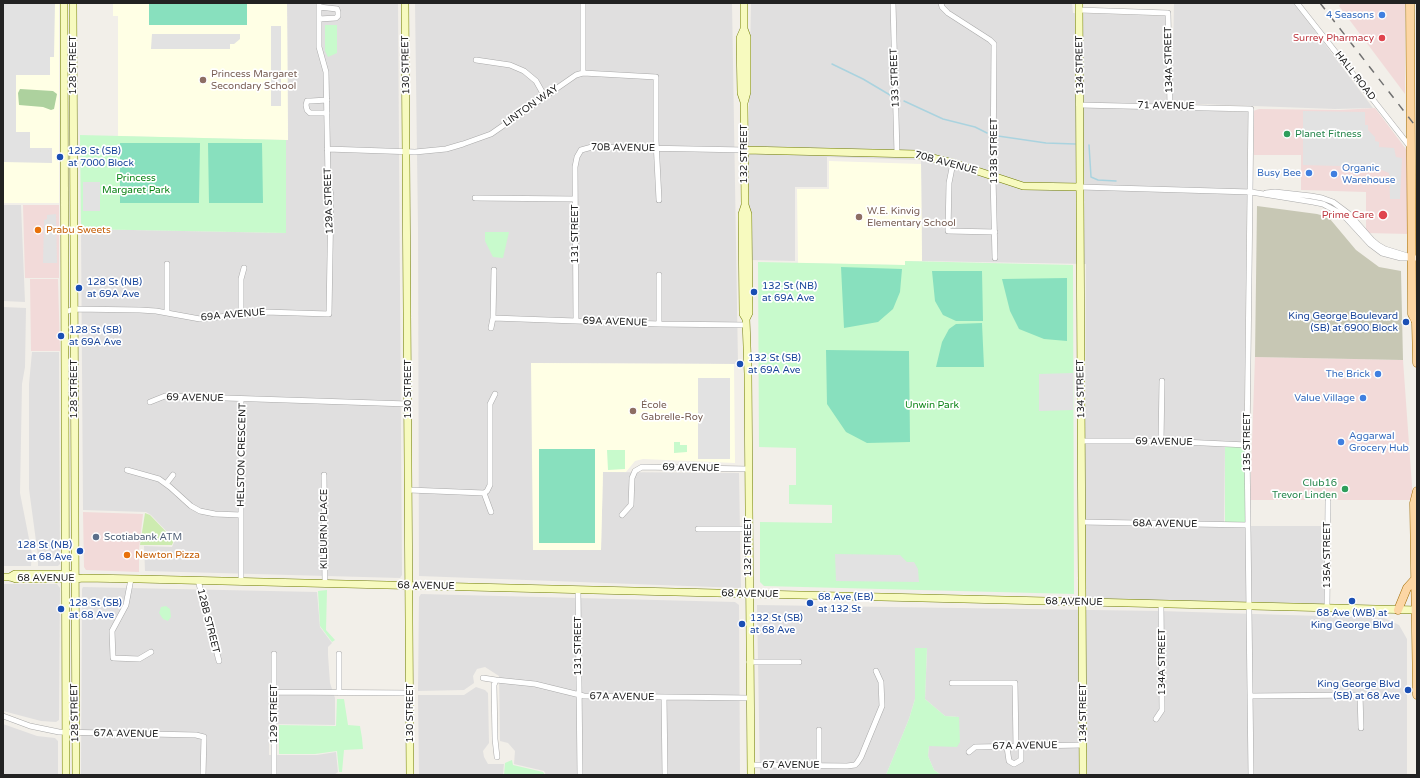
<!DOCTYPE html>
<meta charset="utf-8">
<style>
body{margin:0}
#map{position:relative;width:1420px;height:778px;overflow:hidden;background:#f2efe9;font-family:"Varela Round",sans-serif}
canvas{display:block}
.frame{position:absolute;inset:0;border:4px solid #222;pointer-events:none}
</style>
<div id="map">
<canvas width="1420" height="778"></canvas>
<div class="frame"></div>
</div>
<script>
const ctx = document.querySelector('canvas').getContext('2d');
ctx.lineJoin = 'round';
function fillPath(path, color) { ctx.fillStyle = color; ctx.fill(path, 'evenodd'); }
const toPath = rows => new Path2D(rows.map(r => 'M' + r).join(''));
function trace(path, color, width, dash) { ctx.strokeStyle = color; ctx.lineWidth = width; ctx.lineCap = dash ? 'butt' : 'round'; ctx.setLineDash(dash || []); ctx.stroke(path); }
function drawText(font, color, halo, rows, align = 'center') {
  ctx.font = font + ' "Varela Round",sans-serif'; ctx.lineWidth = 3.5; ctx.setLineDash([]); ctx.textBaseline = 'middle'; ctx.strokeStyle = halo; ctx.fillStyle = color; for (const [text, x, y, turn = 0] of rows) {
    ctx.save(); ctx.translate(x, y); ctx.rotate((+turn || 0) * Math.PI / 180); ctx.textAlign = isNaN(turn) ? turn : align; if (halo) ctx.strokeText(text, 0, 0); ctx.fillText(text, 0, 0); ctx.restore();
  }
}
fillPath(toPath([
 [287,3,398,3,402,575,400,578,145,571,144,546,172,547,175,540,151,515,146,512,83,510,81,229,286,233,286,140,288,140],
 [415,3,732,3,738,364,531,363,601,549,603,472,739,473,741,588,419,576,418,229],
 [751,3,789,4,790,3,1072,3,1073,13,1166,16,1167,109,1248,112,1244,443,1085,438,1086,264,922,261,921,160,827,157,827,187,795,187,795,261,750,260,748,155],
 [1174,3,1294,3,1373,108,1335,109,1172,103],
 [3,205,21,205,25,302,3,301],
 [3,307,26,308,25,367,22,384,20,493,32,554,31,566,3,566],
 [32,352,59,352,60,564,58,566,38,566,38,556,29,489,29,384],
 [1084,443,1162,444,1225,446,1224,527,1246,528,1251,526,1325,526,1325,606,1084,605],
 [3,584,57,584,60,588,59,720,56,722,41,721,3,711],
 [83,587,317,592,320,627,332,643,328,647,328,655,330,683,335,698,335,725,269,724,269,755,317,755,336,752,338,772,334,775,81,775,82,589],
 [421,594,735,602,739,605,740,775,546,775,544,771,514,764,515,751,508,743,500,741,499,676,485,667,477,669,473,676,474,683,464,690,418,691,419,597],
 [757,605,1160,611,1384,618,1399,625,1407,639,1407,775,941,775,934,770,928,756,929,746,959,717,945,716,925,699,927,649,915,648,915,699,909,719,886,775,760,775],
 [476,687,485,690,488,693,489,743,483,751,484,757,488,764,504,764,503,775,419,775,418,695,464,695],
 [3,724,37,736,55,738,58,741,58,775,3,775]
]), '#e0dfdf');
fillPath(toPath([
 [1341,3,1405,3,1405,94,1339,6],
 [1375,108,1409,153,1410,234,1366,233,1366,192,1301,190,1301,155,1254,155,1253,111,1259,109,1340,110],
 [23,205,59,205,59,278,25,278],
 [30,279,58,279,60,351,31,351],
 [1255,357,1403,360,1413,500,1250,500],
 [83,512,143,514,139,549,139,572,86,570,84,567]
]), '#f2dad9');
fillPath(toPath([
 [3,3,59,3,59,203,3,203],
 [113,3,287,3,288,140,118,136,118,16,113,16],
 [829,161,921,164,922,261,905,261,905,265,798,263,797,189,829,189],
 [531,363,734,364,735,463,643,459,635,461,626,472,603,472,601,550,533,550]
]), '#ffffe5');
fillPath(toPath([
 [1257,206,1317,214,1324,216,1330,219,1356,250,1379,267,1401,271,1403,360,1255,357]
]), '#c7c7b4');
fillPath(toPath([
 [145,513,150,515,174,540,172,545,140,545]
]), '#cdebb0');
fillPath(toPath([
 [20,89,53,91,57,94,54,109,51,110,43,107,19,105,18,93]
]), '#add19e');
fillPath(toPath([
 [325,25,337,25,337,53,328,57,325,51],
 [80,135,286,140,286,233,81,229],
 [485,232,509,232,503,258,493,257,485,241],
 [905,261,1073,265,1074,594,764,586,760,582,760,522,832,523,832,505,789,504,789,485,796,485,796,448,759,447,758,262,905,265],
 [674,442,680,442,680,445,687,445,687,452,674,453],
 [1225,446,1245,447,1245,524,1225,523],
 [607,450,625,450,625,469,608,470],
 [327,590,326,630,335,640,332,642,320,626,318,591],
 [166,606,170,609,171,617,168,621,163,619,159,613,161,607],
 [915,648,927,648,925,699,945,716,959,717,960,742,957,747,929,746,928,756,934,770,941,775,886,775,909,719,915,699],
 [337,699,344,699,348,725,360,726,362,738,363,749,344,750,342,772,339,772,337,751,315,754,279,754,279,725,336,726],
 [512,760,513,765,543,772,545,775,504,775,505,763]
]), '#c8facc');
fillPath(toPath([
 [149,3,247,3,247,25,149,25],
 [120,143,200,143,199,203,120,203],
 [208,143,262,143,263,203,209,203],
 [841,267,902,269,900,292,893,309,878,322,844,328],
 [932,271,982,271,983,321,956,321,943,315,935,301],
 [1067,278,1067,341,1044,339,1019,329,1010,311,1002,279],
 [982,323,984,367,936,367,942,342,949,329,956,324],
 [826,350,909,351,910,442,867,443,846,432,827,404],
 [539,449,595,449,595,543,539,543]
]), '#88e0be');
fillPath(toPath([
 [3,3,55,3,54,57,50,57,50,75,16,75,16,132,30,132,30,148,52,148,52,163,3,162],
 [271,26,281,26,281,106,271,106],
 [152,34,240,34,240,39,234,44,230,44,230,49,151,49],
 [1303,111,1365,112,1365,125,1368,125,1368,130,1375,137,1375,141,1379,142,1379,147,1394,148,1396,157,1402,158,1400,199,1390,199,1389,173,1374,167,1303,165],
 [83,182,100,182,100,211,83,211],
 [56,214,57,263,43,263,44,220,47,219,47,215],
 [1073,373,1073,410,1039,411,1039,374],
 [698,378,730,378,730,459,698,459],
 [835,554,900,555,907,562,914,562,918,569,919,582,836,581]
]), '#e2e2e2');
trace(toPath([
 [832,64,863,79,890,95],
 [904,101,943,119,975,127,987,133],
 [998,136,1046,143,1075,144],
 [1089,145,1091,177,1098,180,1116,181]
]), '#aad3df', 1.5);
const street = toPath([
 [893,3,897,154],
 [941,3,942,7,948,13,990,40,994,44,993,177,995,258],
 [1297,3,1411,148],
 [319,7,337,9,338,12,338,16,336,18,319,19],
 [1079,10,1168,13,1170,106],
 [476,60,510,65,524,71,536,81,545,97],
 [583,73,583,3],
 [327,100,311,101,307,101,306,105,307,110,310,113,327,113],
 [1080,105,1251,109,1247,445,1251,775],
 [327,149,415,152,446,149,463,144,491,134,576,75,583,73,656,77,656,141,659,200],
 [953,163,949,183,948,231,995,232],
 [1080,187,1251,192,1313,202,1323,204,1340,213,1347,219,1370,244,1382,253,1401,258,1417,258],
 [1266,193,1275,192,1311,196,1322,198,1333,202,1349,214,1372,240,1378,245,1385,249,1411,257],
 [475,198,575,199],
 [65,312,74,309,140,310,156,311,200,319,265,312,329,314,331,196,328,178,326,72,319,47,319,3],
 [167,313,167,264],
 [241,315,241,279,244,268],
 [493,318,494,270],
 [576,320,575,167,577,157,581,150,592,147,745,150],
 [659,324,659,275],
 [491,328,493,318,659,324,746,325],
 [241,399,241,582],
 [150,402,165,396,408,404],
 [1082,441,1161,441,1247,445],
 [1161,441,1162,381],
 [127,470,159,479,170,487,191,506,200,511,215,514,241,515],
 [324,475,325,584],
 [166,484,173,475],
 [409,490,484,493],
 [491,512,484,493,487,491,490,485,490,404,495,394],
 [622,515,631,505,632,478,635,471,642,467,748,469],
 [1082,522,1248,525],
 [698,529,748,529],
 [131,579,126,605,112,631,113,658,139,659,151,652],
 [198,580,219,661],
 [578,590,580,775],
 [1327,608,1328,501],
 [339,654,339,693],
 [749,662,799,662],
 [483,678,496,680],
 [952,683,1015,683,1016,747],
 [274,692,411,693],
 [1250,696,1360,695,1361,728],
 [664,697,665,775],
 [3,716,30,726,59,732,196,735,204,737,203,775],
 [1156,719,1162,710,1161,604],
 [819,730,819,765],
 [1007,747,1009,761,1014,764,1021,760,1021,747],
 [969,752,975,747,1083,745],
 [497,757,495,739,494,685,496,680,535,684,584,696,749,698],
 [751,765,847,766,855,765,857,763,861,757,882,706,881,682,876,671],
 [274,775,274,654]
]);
const secondary = toPath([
 [64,3,66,775],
 [73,3,76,775],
 [405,3,410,775],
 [744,3,744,29,740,38,741,93,744,102],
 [1079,3,1083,775],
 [744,29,747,37,747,92,744,103,745,205,742,214,743,314,746,319],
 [745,150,916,154,953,163,1023,186,1080,187],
 [745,205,748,214,749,313,746,319,748,374,751,775],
 [3,577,10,577,16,579,75,579,83,578,140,579,1417,610],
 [10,577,15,574,70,574]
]);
const primary = toPath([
 [1410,3,1412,314,1416,322,1417,363],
 [1417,491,1414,503,1417,695],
 [1398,610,1407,588,1416,578]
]);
trace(street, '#a9a9a9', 6);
trace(secondary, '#707d05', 8);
trace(primary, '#a06b00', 9);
trace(street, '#fff', 5);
trace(secondary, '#f7fabf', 7);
trace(primary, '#fcd6a4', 8);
trace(toPath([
 [1320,3,1417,128]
]), '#707070', 1.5, [8, 8]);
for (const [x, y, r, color] of [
 [1382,15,4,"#3f7fe0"],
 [1382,38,4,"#e0444e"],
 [203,80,4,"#8d6e63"],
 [1287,134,4,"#2e9e5b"],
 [60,157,4,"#1a4fb4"],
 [1309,173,4,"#3f7fe0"],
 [1334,174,4,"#3f7fe0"],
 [1383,215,5,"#e0444e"],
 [859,217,4,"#8d6e63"],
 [38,230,4,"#e8710a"],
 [79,288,4,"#1a4fb4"],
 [754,292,4,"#1a4fb4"],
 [1406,322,4,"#1a4fb4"],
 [61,336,4,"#1a4fb4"],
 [740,364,4,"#1a4fb4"],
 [1378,374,4,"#3f7fe0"],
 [1363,398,4,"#3f7fe0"],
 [633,411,4,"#8d6e63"],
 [1341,442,4,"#3f7fe0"],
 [1345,489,4,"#2e9e5b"],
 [96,537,4,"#5c6f8a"],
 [80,551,4,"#1a4fb4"],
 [127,555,4,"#e8710a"],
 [1352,601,4,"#1a4fb4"],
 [810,603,4,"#1a4fb4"],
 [61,609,4,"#1a4fb4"],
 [742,624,4,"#1a4fb4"],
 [1408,690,4,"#1a4fb4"]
]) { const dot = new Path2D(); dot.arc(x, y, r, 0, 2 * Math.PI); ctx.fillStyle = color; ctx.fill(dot); trace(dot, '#fff', 1.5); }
drawText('10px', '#366cbe', '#fff', [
 ["4 Seasons",1374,15],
 ["Organic",1342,168,"left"],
 ["Warehouse",1342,180,"left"],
 ["Busy Bee",1301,173],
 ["The Brick",1370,374],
 ["Value Village",1355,398],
 ["Aggarwal",1349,436,"left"],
 ["Grocery Hub",1349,448,"left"]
], 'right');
drawText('10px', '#be3a42', '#fff', [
 ["Surrey Pharmacy",1374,38],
 ["Prime Care",1374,215]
], 'right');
drawText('10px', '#222', '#fff', [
 ["134A STREET",1169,60,-91],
 ["128 STREET",73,65,-90],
 ["130 STREET",406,65,-91],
 ["134 STREET",1080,65,-91],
 ["HALL ROAD",1355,76,52],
 ["133 STREET",895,78,-92],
 ["LINTON WAY",531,106,-35],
 ["71 AVENUE",1166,106,1],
 ["70B AVENUE",623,148,1],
 ["133B STREET",994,151,-90],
 ["132 STREET",744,154,-90],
 ["70B AVENUE",946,163,15],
 ["129A STREET",329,201,-92],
 ["131 STREET",575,234,-90],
 ["69A AVENUE",233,315,-5],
 ["69A AVENUE",615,322,2],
 ["128 STREET",74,389,-90],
 ["130 STREET",408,389,-90],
 ["134 STREET",1081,389,-91],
 ["69 AVENUE",195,398,1],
 ["69 AVENUE",1164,442,1],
 ["135 STREET",1247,442,-90],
 ["HELSTON CRESCENT",242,455,-89],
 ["69 AVENUE",691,468,1],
 ["68A AVENUE",1165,524,1],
 ["KILBURN PLACE",324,529,-90],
 ["132 STREET",748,547,-90],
 ["135A STREET",1327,555,-90],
 ["68 AVENUE",46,578],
 ["68 AVENUE",426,586,1],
 ["68 AVENUE",750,594,1],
 ["68 AVENUE",1074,602,1],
 ["128B STREET",208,621,76],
 ["131 STREET",578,646,-90],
 ["134A STREET",1162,662,-90],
 ["67A AVENUE",622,697,1],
 ["128 STREET",75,713,-91],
 ["130 STREET",410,713,-90],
 ["134 STREET",1083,713,-90],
 ["129 STREET",274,714,-90],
 ["67A AVENUE",126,734,1],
 ["67A AVENUE",1025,746,-1],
 ["67 AVENUE",791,765]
]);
drawText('10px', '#785e54', '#fff', [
 ["Princess Margaret",211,74],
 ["Secondary School",211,86],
 ["W.E. Kinvig",867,211],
 ["Elementary School",867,223],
 ["École",641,405],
 ["Gabrelle-Roy",641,417]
], 'left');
drawText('10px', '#27864d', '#fff', [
 ["Planet Fitness",1295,134],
 ["Club16",1337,483,"right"],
 ["Trevor Linden",1337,495,"right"]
], 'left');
drawText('10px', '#164399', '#fff', [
 ["128 St (SB)",68,151],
 ["at 7000 Block",68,163],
 ["128 St (NB)",87,282],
 ["at 69A Ave",87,294],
 ["132 St (NB)",762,286],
 ["at 69A Ave",762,298],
 ["King George Boulevard",1398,316,"right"],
 ["(SB) at 6900 Block",1398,328,"right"],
 ["128 St (SB)",69,330],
 ["at 69A Ave",69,342],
 ["132 St (SB)",748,358],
 ["at 69A Ave",748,370],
 ["128 St (NB)",72,545,"right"],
 ["at 68 Ave",72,557,"right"],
 ["68 Ave (EB)",818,597],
 ["at 132 St",818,609],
 ["128 St (SB)",69,603],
 ["at 68 Ave",69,615],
 ["68 Ave (WB) at",1352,613,"center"],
 ["King George Blvd",1352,625,"center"],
 ["132 St (SB)",750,618],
 ["at 68 Ave",750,630],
 ["King George Blvd",1400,684,"right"],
 ["(SB) at 68 Ave",1400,696,"right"]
], 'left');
drawText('10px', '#0c8416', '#fff', [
 ["Princess",136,178],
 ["Margaret Park",136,190],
 ["Unwin Park",932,405]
]);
drawText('10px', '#c56008', '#fff', [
 ["Prabu Sweets",46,230],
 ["Newton Pizza",135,555]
], 'left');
drawText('10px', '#4e5e75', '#fff', [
 ["Scotiabank ATM",104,537]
], 'left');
</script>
